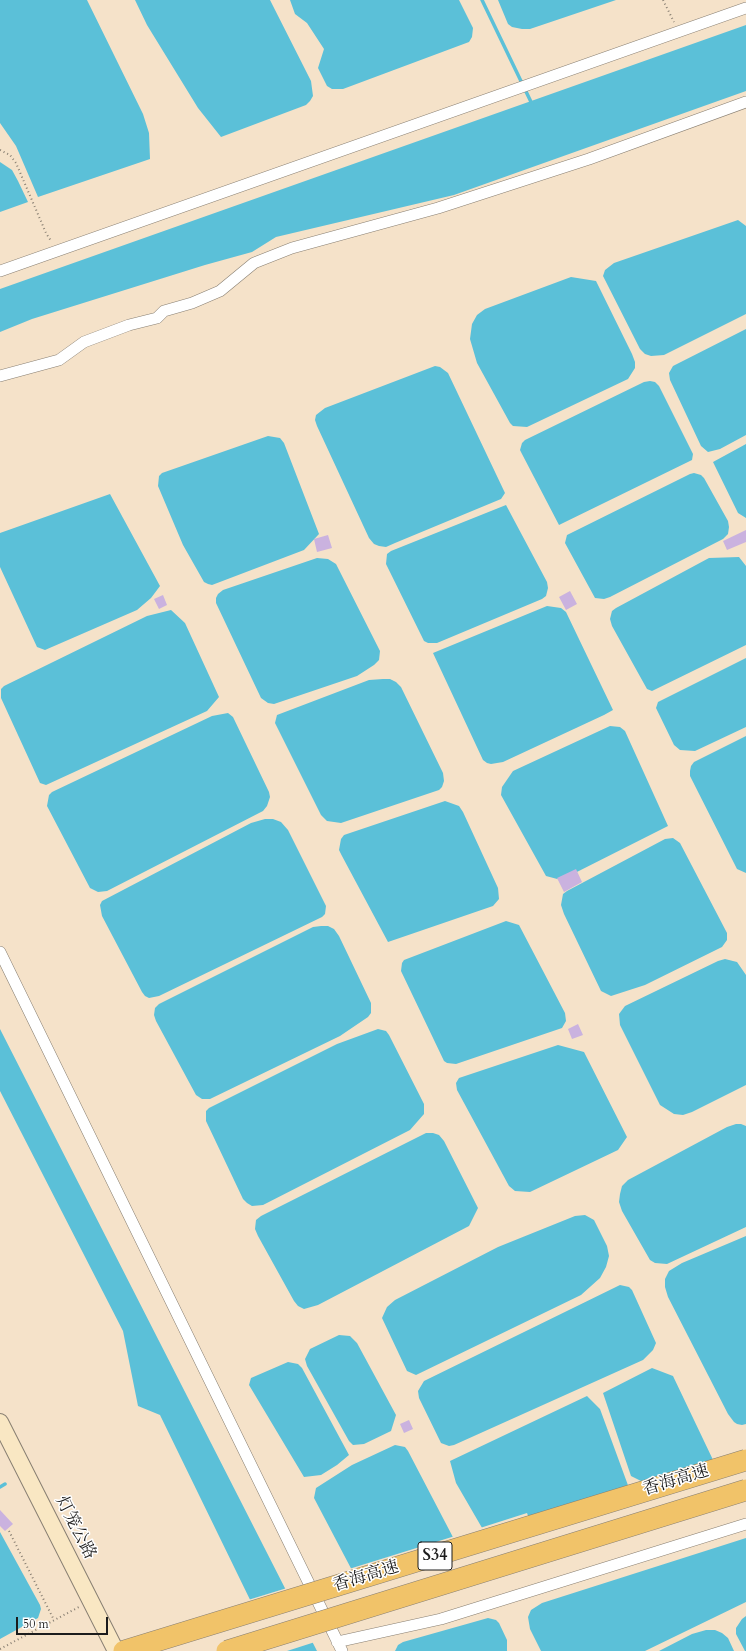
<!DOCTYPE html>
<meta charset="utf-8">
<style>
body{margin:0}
#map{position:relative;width:746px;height:1651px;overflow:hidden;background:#f5e2c9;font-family:Cardo,serif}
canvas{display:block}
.scale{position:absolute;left:16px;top:1617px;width:92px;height:18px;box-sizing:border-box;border:2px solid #1c1c1c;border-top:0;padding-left:5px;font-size:12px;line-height:14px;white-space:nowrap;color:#1c1c1c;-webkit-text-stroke:3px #fff;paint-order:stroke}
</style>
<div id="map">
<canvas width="746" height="1651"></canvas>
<div class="scale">50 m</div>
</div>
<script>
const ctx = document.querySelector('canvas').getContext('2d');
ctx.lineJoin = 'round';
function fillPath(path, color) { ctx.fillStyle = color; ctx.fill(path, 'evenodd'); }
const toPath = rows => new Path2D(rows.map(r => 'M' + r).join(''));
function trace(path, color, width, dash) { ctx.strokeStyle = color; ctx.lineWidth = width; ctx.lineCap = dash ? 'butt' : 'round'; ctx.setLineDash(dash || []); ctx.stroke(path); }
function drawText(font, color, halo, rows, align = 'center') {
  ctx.font = font + ' Cardo,"Noto Serif SC",serif'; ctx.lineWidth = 3; ctx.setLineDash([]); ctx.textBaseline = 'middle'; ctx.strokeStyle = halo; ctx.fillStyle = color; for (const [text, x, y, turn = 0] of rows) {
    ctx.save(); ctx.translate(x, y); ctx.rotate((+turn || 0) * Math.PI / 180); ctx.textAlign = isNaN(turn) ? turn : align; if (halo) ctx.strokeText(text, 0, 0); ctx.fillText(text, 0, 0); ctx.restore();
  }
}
fillPath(toPath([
 [0,0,87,0,143,114,149,133,150,159,38,197,16,146,0,123],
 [135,0,270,0,311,81,313,96,310,101,306,105,221,137,198,108,147,25],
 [290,0,459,0,473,28,472,37,469,42,343,89,332,89,327,86,318,68,324,49,307,23,295,14],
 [498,0,616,0,530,29,522,29,512,27,508,24],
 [746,25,746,91,454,195,276,237,252,252,205,265,32,319,0,332,0,289],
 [0,162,12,170,18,181,28,202,0,212],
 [738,220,746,226,746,314,664,355,651,356,645,354,640,349,603,276,605,270,614,263],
 [571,277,596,281,632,354,635,362,635,368,628,379,527,427,513,426,510,423,477,363,470,339,472,324,477,315,485,309],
 [746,329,746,435,720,449,708,452,701,446,670,380,669,373,673,366],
 [435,366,440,367,448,373,505,493,501,499,395,543,386,547,379,546,374,544,369,538,317,426,315,420,316,415,325,408],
 [650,381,655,382,659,386,693,454,692,460,559,525,522,454,520,450,522,443,525,440,644,382],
 [268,436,280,438,284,443,319,534,304,550,212,585,208,584,204,582,183,545,158,486,159,476,162,473],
 [746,444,746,518,738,513,713,462],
 [694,473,701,475,704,478,728,521,729,527,728,534,723,539,610,597,604,599,595,598,565,543,567,535,690,474],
 [110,494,160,586,151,598,137,610,45,650,37,647,0,567,0,533],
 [506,505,547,582,548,588,546,596,542,599,437,643,428,643,424,641,386,564,387,554,391,551],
 [739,557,746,566,746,645,652,691,647,689,612,626,610,619,612,611,616,608,709,558],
 [317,558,328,559,336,564,380,651,379,660,374,665,357,676,274,704,268,703,261,698,216,603,216,598,218,594,223,590],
 [547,606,561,608,566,612,613,710,604,715,503,762,491,764,487,763,483,760,433,653],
 [171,610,185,623,219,697,207,711,46,785,40,783,1,698,1,689,4,686,147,616],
 [746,658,746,727,695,751,680,750,674,745,656,708,658,702],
 [383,679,390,679,396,682,401,687,443,773,444,781,442,787,439,790,341,823,327,821,321,815,275,723,277,715,369,680],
 [228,713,233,717,269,792,270,797,267,806,263,811,107,891,98,892,90,888,47,806,49,795,52,792,212,716],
 [610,726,620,727,625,731,668,826,561,880,546,876,501,795,502,787,513,771],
 [746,736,746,873,737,869,690,776,690,771,691,766,694,762],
 [445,801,459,806,463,812,498,888,499,899,493,906,388,942,342,856,339,850,341,839,344,835],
 [265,819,273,819,281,822,288,830,326,906,325,914,322,917,159,996,149,998,145,996,142,992,102,916,100,905,102,901,251,823],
 [673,838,680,843,727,933,727,940,722,947,645,985,611,996,601,991,564,914,561,905,563,894,567,891,665,839],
 [506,921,519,925,565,1013,566,1021,562,1028,456,1064,447,1063,444,1061,401,971,402,963,404,960],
 [321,926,328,926,334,929,339,936,371,1003,371,1013,368,1017,340,1036,210,1099,202,1099,196,1095,156,1021,154,1015,155,1008,159,1004,313,927],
 [725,959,737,962,746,975,746,1085,692,1112,683,1115,674,1114,660,1105,620,1025,619,1014,625,1006,718,961],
 [0,1029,317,1651,275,1651,160,1415,138,1406,123,1331,0,1091],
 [378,1029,386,1031,389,1035,424,1104,424,1114,410,1130,263,1205,252,1206,247,1203,243,1199,206,1121,206,1111,209,1108,337,1044],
 [558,1045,584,1052,627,1137,618,1150,530,1192,515,1191,509,1186,457,1090,456,1083,459,1078],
 [736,1124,741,1124,746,1126,746,1227,667,1264,655,1263,650,1260,622,1211,619,1202,620,1194,622,1186,628,1180,727,1127],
 [426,1133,433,1133,439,1135,444,1141,478,1208,469,1226,318,1305,304,1309,298,1306,294,1301,258,1236,255,1229,256,1220,261,1216],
 [585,1215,594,1220,607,1246,609,1256,606,1267,600,1278,581,1295,416,1375,407,1371,382,1318,387,1307,395,1300,498,1247,575,1216],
 [746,1236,746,1424,742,1425,737,1424,734,1422,728,1414,668,1297,665,1287,665,1279,669,1271,682,1263],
 [620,1285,629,1287,632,1290,656,1343,653,1350,643,1360,454,1445,449,1446,441,1443,419,1398,418,1391,424,1381],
 [339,1335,350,1336,357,1343,396,1415,391,1431,364,1444,353,1445,349,1441,307,1366,305,1359,310,1349],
 [288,1362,298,1364,302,1368,349,1455,337,1465,321,1475,304,1477,249,1385,251,1378],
 [652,1368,673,1376,714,1462,643,1482,631,1476,603,1393],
 [587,1396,600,1409,629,1488,485,1533,456,1483,450,1461],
 [395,1445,405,1447,408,1451,456,1543,355,1576,314,1498,316,1488,352,1465],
 [0,1532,40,1605,41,1609,38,1618,0,1639],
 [746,1538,746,1602,645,1651,541,1651,530,1629,528,1617,531,1610,542,1603],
 [746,1616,746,1651,745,1651,736,1634,736,1628,742,1619],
 [488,1618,496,1620,499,1623,507,1640,507,1651,395,1651,398,1645,403,1642],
 [706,1630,715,1630,722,1633,728,1638,734,1651,659,1651,692,1634]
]), '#5bc0d8');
fillPath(toPath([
 [527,1513,530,1521,484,1534,480,1528],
 [455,1536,458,1542,353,1577,349,1569],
 [287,1588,315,1642,287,1651,273,1651,248,1600]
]), '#f5e2c9');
trace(toPath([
 [482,0,532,104],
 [0,1487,5,1484]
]), '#5bc0d8', 3.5);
fillPath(toPath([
 [746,530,746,542,727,550,723,541],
 [328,535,332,548,317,552,314,539],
 [570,591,577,604,566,610,559,597],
 [163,595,167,605,159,609,154,599],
 [576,869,582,882,564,892,557,878],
 [578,1024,583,1035,572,1039,568,1029],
 [409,1420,413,1429,404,1433,400,1424],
 [0,1510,13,1524,5,1531,0,1526]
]), '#cab2df');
const street = toPath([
 [0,271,746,8],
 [0,376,59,360,84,342,129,325,157,318,164,311,192,303,220,291,254,263,292,248,438,208,589,159,746,102],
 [0,952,342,1651],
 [337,1642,441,1619,746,1524]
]);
const secondary = toPath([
 [0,1422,116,1651]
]);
trace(street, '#887f72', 12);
trace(secondary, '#887f72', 18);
trace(toPath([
 [663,0,674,22],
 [0,150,10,155,16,163,46,233,51,241],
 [9,1531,54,1620],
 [0,1649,79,1607]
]), '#887f72', 2, [1, 3]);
trace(street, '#fff', 11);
trace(secondary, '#f9e7c3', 16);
const highwayBridge = toPath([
 [124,1651,746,1460],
 [227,1651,746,1490]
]);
trace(highwayBridge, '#887f72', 22, []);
trace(highwayBridge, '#f1c369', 21);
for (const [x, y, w] of [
 [435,1556,34]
]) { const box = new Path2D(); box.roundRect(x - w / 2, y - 14, w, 28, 3); ctx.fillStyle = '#fff'; ctx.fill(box); trace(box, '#1c1c1c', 1); }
drawText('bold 16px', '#1c1c1c', null, [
 ["S34",435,1556]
]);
drawText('17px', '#1c1c1c', '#fff', [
 ["香海高速",676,1481,-17],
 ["灯笼公路",75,1528,63],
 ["香海高速",366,1577,-17]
]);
</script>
